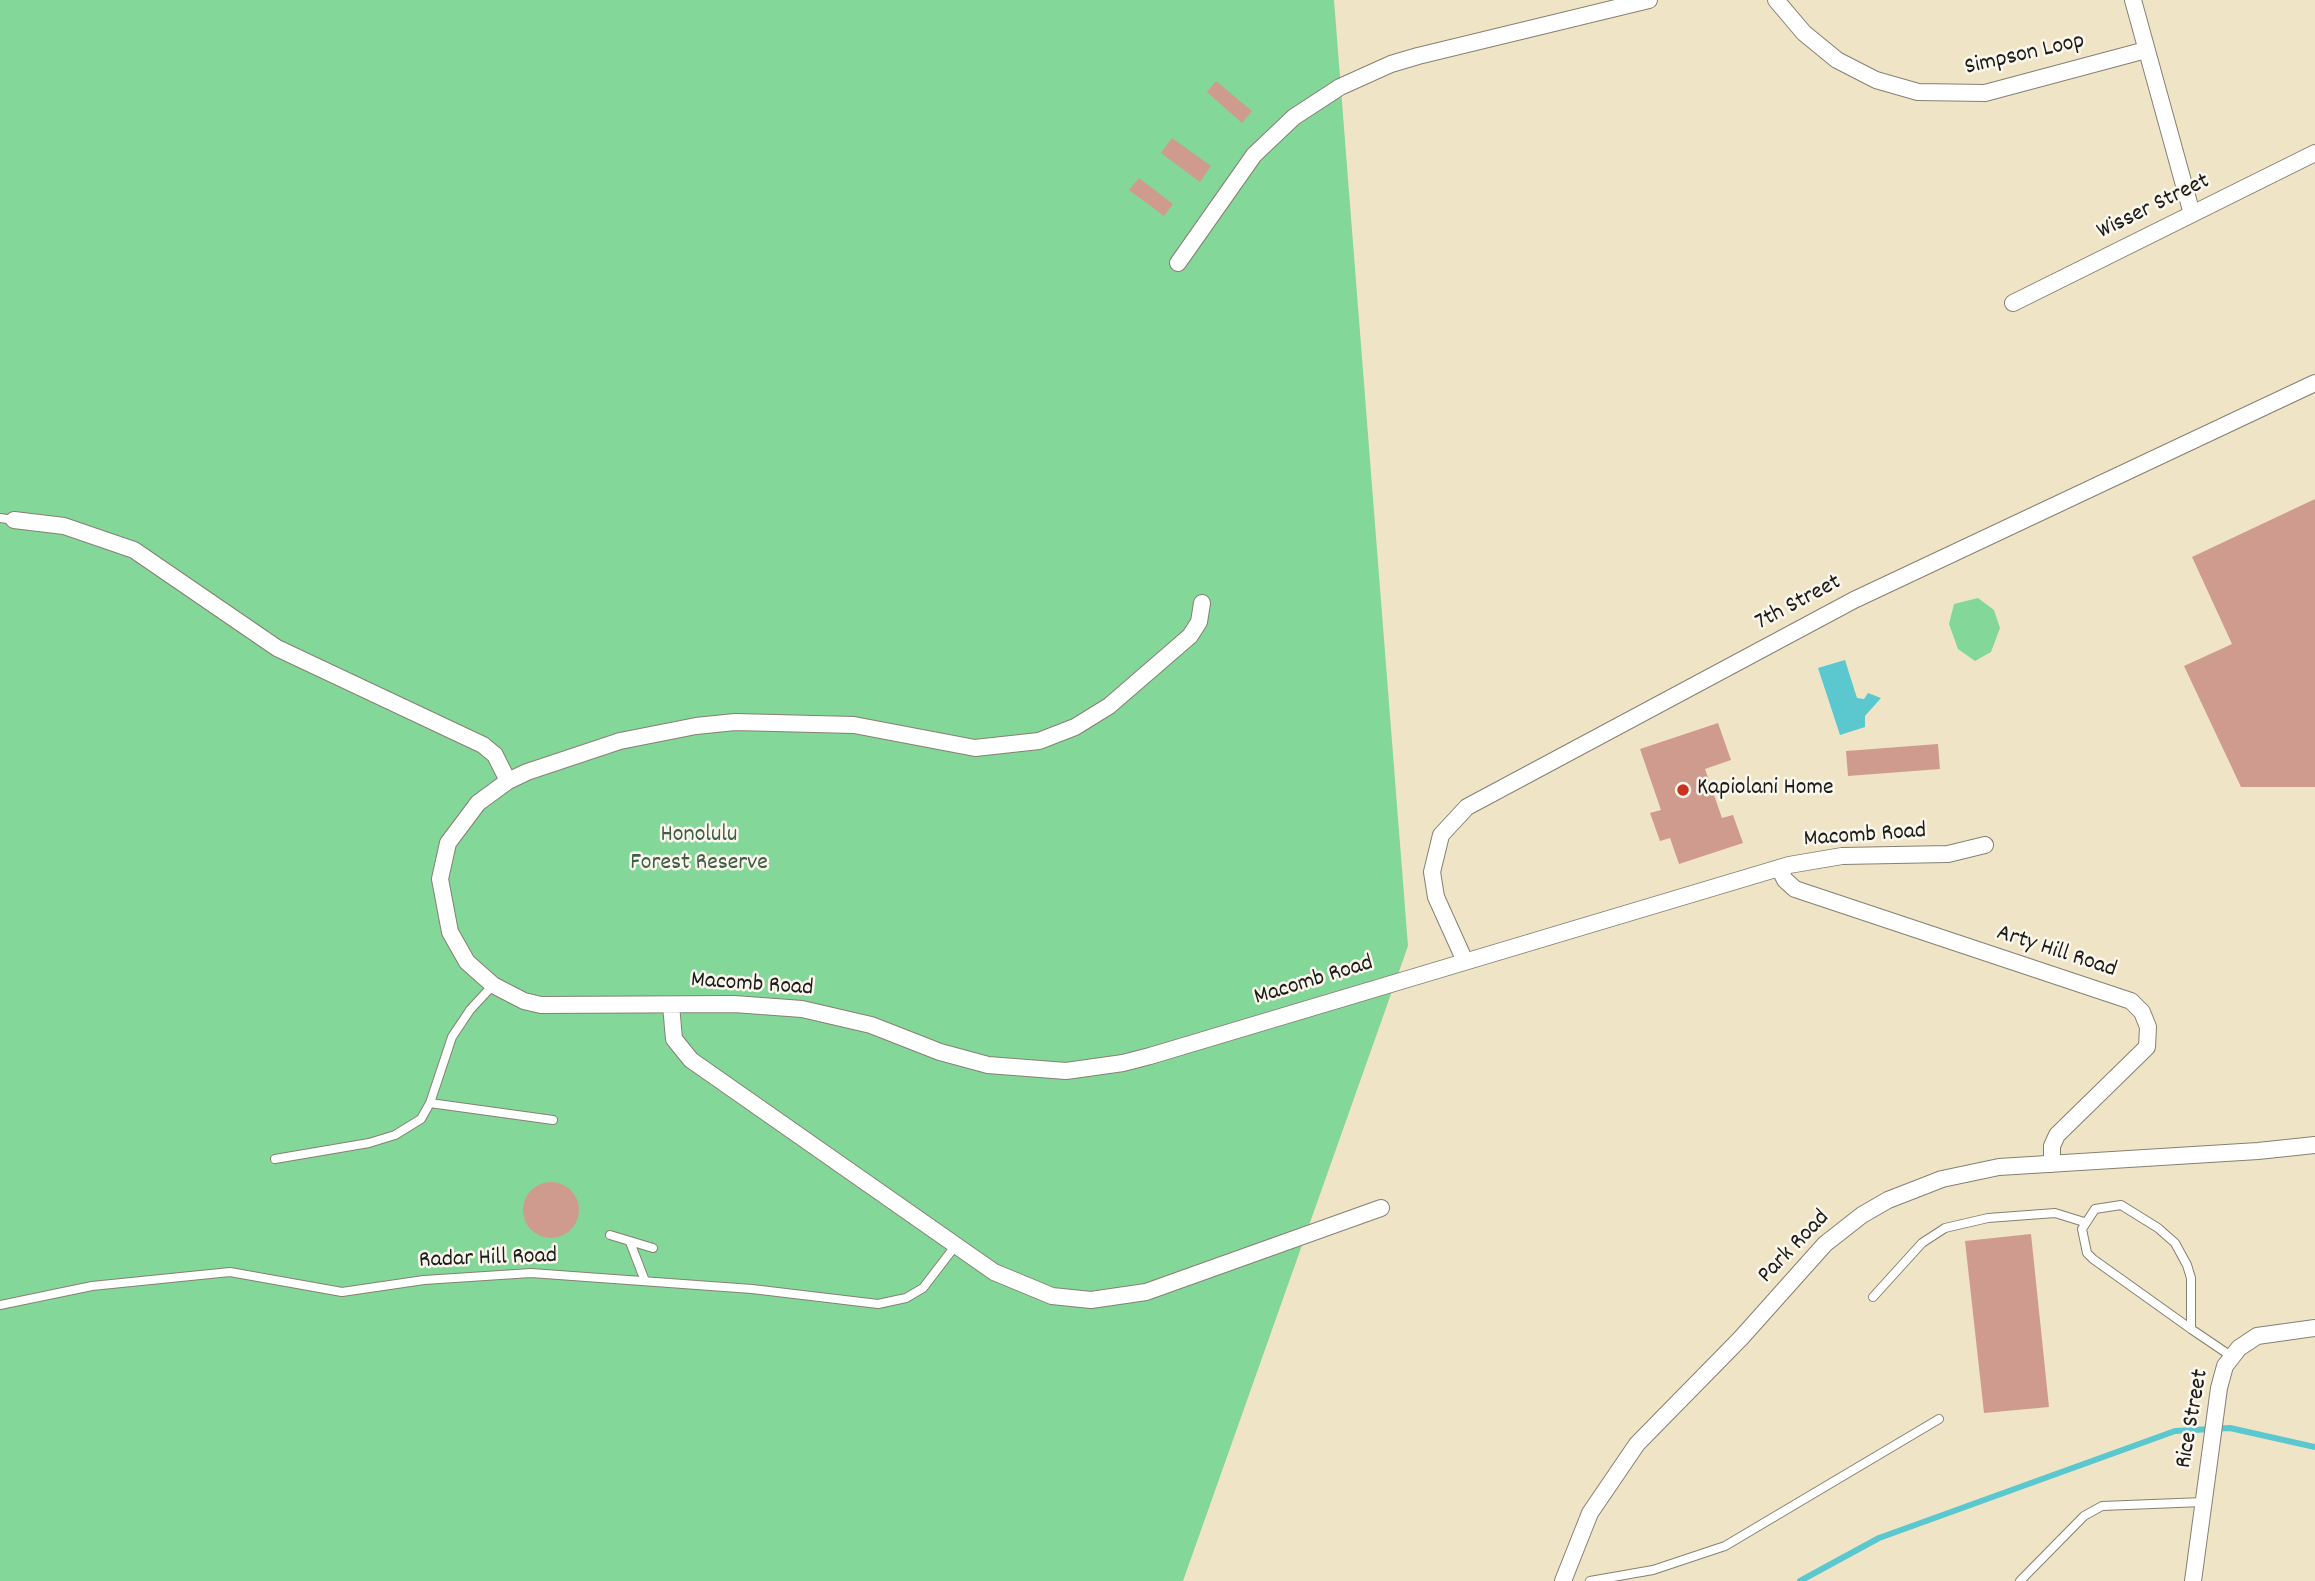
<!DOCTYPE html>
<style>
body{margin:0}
canvas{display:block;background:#f0e4c7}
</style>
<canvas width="2315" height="1581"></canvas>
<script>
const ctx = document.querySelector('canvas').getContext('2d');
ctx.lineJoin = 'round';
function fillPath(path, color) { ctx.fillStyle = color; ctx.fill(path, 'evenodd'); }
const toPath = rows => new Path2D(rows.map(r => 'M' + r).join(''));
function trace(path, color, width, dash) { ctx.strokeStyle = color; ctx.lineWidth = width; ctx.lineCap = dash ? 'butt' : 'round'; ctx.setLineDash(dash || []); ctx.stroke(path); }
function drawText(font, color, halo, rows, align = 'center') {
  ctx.font = font + ' Dekko,sans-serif'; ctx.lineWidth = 5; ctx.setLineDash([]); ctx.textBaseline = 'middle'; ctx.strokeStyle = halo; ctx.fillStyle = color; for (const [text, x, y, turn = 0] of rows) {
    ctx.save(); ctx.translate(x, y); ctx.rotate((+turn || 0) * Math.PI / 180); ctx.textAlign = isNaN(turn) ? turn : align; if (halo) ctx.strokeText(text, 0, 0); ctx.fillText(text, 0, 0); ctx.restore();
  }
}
fillPath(toPath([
 [0,0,1334,0,1408,946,1183,1581,0,1581],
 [1978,598,1994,610,2000,628,1991,652,1975,661,1958,649,1949,624,1954,604]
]), '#83d799');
fillPath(toPath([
 [1845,660,1857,698,1864,699,1868,693,1881,698,1865,716,1865,727,1840,735,1818,668]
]), '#5ac8ce');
trace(toPath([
 [1800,1581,1879,1538,2175,1431,2230,1428,2315,1447]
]), '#5ac8ce', 6);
fillPath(toPath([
 [1216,81,1252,111,1242,123,1207,92],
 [1172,138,1211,166,1200,182,1161,153],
 [1139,178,1173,204,1164,216,1129,190],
 [2315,499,2315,787,2241,787,2184,666,2232,644,2192,557],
 [1718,723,1731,760,1705,769,1722,818,1733,815,1743,843,1679,864,1670,838,1660,841,1650,813,1661,810,1640,749],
 [1938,744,1940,769,1848,776,1846,751],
 '523 1210a28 28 0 1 1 56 0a28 28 0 1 1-56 0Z',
 [2031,1234,2049,1407,1984,1413,1965,1241]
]), '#d09b8f');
const service = toPath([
 [0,518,14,520],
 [430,1103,553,1120],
 [275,1159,369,1143,395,1135,421,1119,430,1103,452,1037,470,1010,493,985],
 [610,1235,653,1248],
 [630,1242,645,1281],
 [1873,1297,1922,1243,1945,1228,1988,1218,2055,1213,2084,1222],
 [0,1305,92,1286,230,1272,342,1292,424,1280,531,1273,752,1289,878,1304,906,1298,923,1288,956,1245],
 [2191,1329,2191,1278,2187,1265,2175,1243,2158,1228,2121,1205,2095,1209,2082,1229,2087,1253,2093,1259,2191,1329,2231,1356],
 [1590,1581,1653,1570,1725,1546,1939,1419],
 [2020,1581,2084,1516,2102,1506,2203,1502]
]);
const minor = toPath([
 [1776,0,1804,33,1837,60,1876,80,1918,92,1985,93,2146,50],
 [2133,0,2192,214],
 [1178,263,1254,155,1294,117,1340,87,1391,64,1418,56,1649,0],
 [2013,303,2315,153],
 [14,520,64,526,134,550,277,648,483,745,495,755,508,781],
 [1202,603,1199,622,1190,636,1109,706,1075,727,1039,741,975,748,854,725,735,722,696,726,620,741,527,772,508,781,478,803,448,843,440,879,450,932,467,962,493,985,524,1001,541,1005,734,1004,802,1009,871,1025,940,1052,988,1065,1066,1071,1123,1063,1150,1056,1789,865,1842,856,1948,854,1985,845],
 [1779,868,1785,880,1795,889,2131,1001,2142,1012,2148,1027,2147,1047,2057,1135,2052,1146,2052,1164],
 [1464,959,1436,897,1432,872,1441,835,1467,807,1854,600,2315,383],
 [671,1005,674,1039,691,1060,994,1272,1052,1296,1091,1300,1146,1292,1381,1208],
 [1563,1581,1590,1513,1637,1444,1741,1338,1825,1244,1862,1215,1888,1200,1942,1179,1999,1167,2258,1151,2315,1145],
 [2193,1581,2219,1388,2225,1366,2239,1348,2257,1336,2315,1328]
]);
trace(service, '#868072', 10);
trace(minor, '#868072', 18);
trace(service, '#fff', 8);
trace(minor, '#fff', 16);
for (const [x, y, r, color] of [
 [1683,790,7,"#c8321e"]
]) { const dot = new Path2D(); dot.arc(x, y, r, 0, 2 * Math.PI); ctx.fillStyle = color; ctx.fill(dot); trace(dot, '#fbf7ec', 2.5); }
drawText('24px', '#1c1c1c', '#fbf7ec', [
 ["Simpson Loop",2025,56,-13],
 ["Wisser Street",2154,208,-26],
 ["7th Street",1799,604,-28],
 ["Macomb Road",1865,837,-4],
 ["Arty Hill Road",2056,953,18],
 ["Macomb Road",1314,982,-17],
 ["Macomb Road",752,986,4],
 ["Park Road",1795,1248,-46],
 ["Radar Hill Road",488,1260,-2],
 ["Rice Street",2194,1419,-80]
]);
drawText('24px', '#1c1c1c', '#fbf7ec', [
 ["Kapiolani Home",1697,790]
], 'left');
drawText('24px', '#405d48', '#fbf7ec', [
 ["Honolulu",699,837],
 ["Forest Reserve",699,865]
]);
</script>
